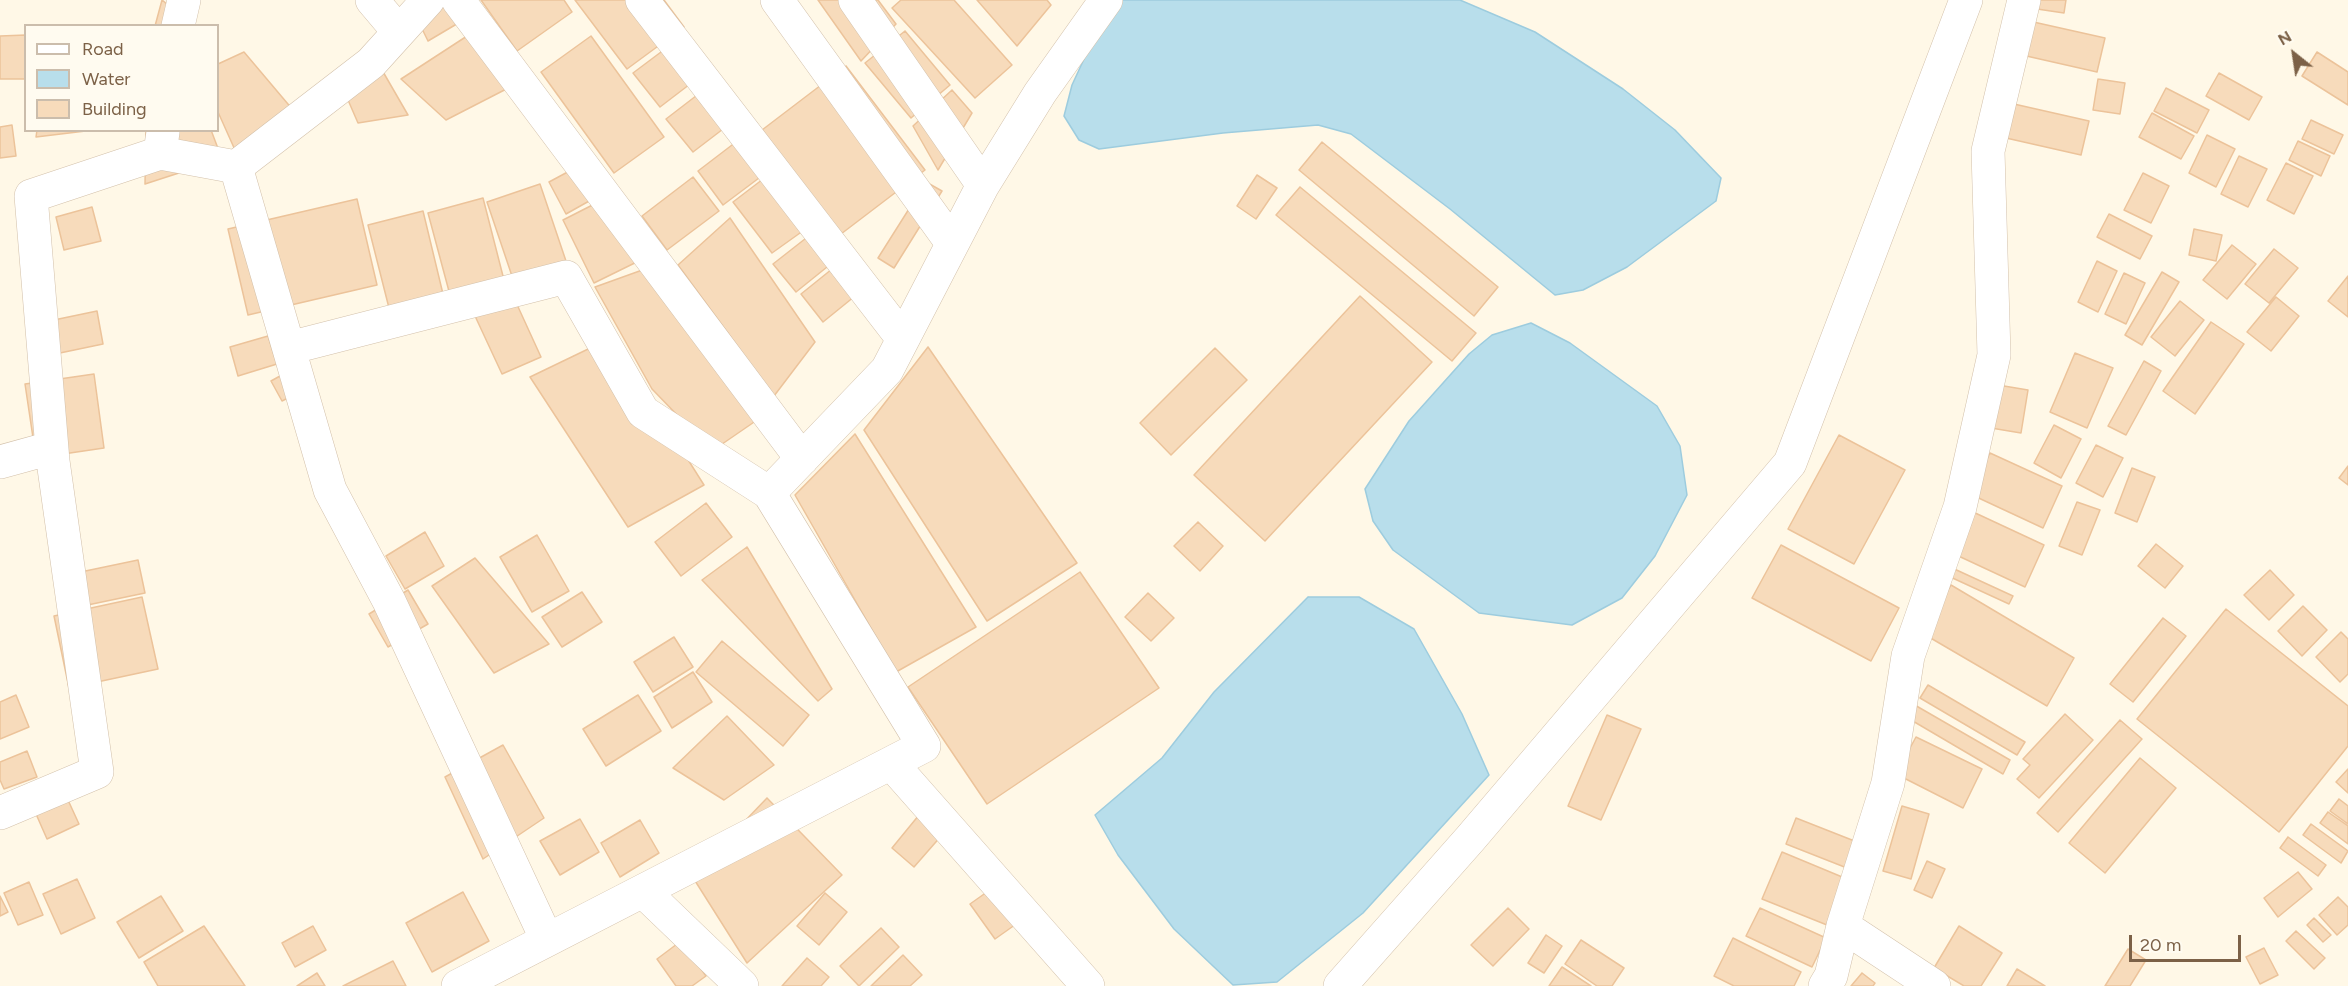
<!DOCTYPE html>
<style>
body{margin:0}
#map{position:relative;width:2348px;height:986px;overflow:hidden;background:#fff8e7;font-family:Figtree,sans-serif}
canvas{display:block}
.legend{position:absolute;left:24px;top:24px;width:195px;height:108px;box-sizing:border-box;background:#fffbf0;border:2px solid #cbbdac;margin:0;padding:8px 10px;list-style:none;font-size:18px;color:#7c6147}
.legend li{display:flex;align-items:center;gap:12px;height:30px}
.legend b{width:30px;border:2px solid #cbbdac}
.north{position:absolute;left:2264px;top:24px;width:60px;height:60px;-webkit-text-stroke:4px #fffbf0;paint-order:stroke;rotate:330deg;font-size:16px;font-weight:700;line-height:24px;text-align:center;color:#7c6147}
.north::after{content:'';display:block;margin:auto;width:21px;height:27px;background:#7c6147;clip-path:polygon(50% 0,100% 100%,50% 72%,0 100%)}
.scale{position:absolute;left:2129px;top:935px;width:112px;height:27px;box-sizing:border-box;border:3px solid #7c6147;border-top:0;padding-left:8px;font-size:18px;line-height:21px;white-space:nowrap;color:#7c6147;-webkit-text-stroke:4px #fffbf0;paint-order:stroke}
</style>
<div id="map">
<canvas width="2348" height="986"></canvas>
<ul class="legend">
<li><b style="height:8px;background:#fff"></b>Road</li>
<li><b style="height:16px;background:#b8deeb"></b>Water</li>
<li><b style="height:16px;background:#f7dbbb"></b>Building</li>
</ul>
<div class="north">N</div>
<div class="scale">20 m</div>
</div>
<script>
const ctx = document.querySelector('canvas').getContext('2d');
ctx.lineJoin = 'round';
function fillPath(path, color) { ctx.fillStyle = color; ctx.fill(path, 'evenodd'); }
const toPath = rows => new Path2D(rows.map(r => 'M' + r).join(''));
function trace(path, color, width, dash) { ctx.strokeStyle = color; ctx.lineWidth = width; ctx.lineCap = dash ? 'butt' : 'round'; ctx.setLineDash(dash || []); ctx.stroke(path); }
const water = toPath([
 [1118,0,1460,0,1535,32,1623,89,1675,130,1721,178,1716,201,1627,267,1583,290,1555,295,1450,209,1351,134,1318,125,1223,133,1099,149,1079,140,1064,116,1072,85,1097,31,1118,0],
 [1531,323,1570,343,1657,406,1680,446,1687,495,1655,556,1622,598,1572,625,1479,613,1393,550,1373,521,1365,489,1409,421,1469,354,1492,335,1531,323],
 [1308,597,1359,597,1414,629,1462,714,1489,775,1363,913,1277,982,1233,985,1174,929,1118,855,1095,815,1162,758,1214,692,1308,597]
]);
fillPath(water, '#b8deeb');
trace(water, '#9dccde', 1.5);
const building = toPath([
 [162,0,193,26,155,26,162,0],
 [408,0,468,0,477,12,428,41,408,0],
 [481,0,564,0,572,12,517,51,481,0],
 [575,0,664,0,684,27,627,69,575,0],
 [818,0,878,0,896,24,861,61,818,0],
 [901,0,954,0,1012,65,975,98,892,8,901,0],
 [977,0,1047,0,1051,5,1017,46,977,0],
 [2039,0,2066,0,2064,13,2037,9,2039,0],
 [2029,21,2105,38,2097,72,2022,55,2029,21],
 [484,25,520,82,446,120,401,79,484,25],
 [905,31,950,85,911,118,865,63,905,31],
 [685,34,711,68,660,107,633,73,685,34],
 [26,35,26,79,0,79,0,36,26,35],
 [591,36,664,137,614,173,541,72,591,36],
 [371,51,408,115,358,123,338,77,371,51],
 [244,52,304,123,235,150,218,112,218,64,244,52],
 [2317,52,2348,72,2348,105,2302,76,2317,52],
 [846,66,925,170,841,234,762,130,846,66],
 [2219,73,2262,97,2249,120,2206,96,2219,73],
 [718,79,744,113,693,152,666,119,718,79],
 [2098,79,2125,83,2120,114,2093,110,2098,79],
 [2166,88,2209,110,2197,133,2154,111,2166,88],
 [952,90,972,113,938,170,913,126,952,90],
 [2014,104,2089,121,2081,155,2006,138,2014,104],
 [2152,113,2194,136,2181,159,2139,137,2152,113],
 [2311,120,2343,135,2334,154,2302,139,2311,120],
 [12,125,16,156,0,158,0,127,12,125],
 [37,130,94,130,36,137,37,130],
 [146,130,211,130,222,159,145,184,146,130],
 [749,132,775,166,723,205,698,171,749,132],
 [2207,135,2235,149,2216,187,2189,173,2207,135],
 [2298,141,2330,156,2321,176,2289,160,2298,141],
 [1322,142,1498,287,1474,316,1299,170,1322,142],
 [2239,156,2267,169,2248,207,2221,194,2239,156],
 [590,160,607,191,566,214,549,182,590,160],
 [2286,163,2313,176,2294,214,2267,200,2286,163],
 [2143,173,2169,186,2151,223,2124,210,2143,173],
 [1257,175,1277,188,1256,219,1237,206,1257,175],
 [767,176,807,228,772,253,733,202,767,176],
 [693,177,719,211,667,250,642,216,693,177],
 [926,182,942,191,894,268,878,258,926,182],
 [540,184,567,264,514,282,487,202,540,184],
 [1300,187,1476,333,1452,361,1276,215,1300,187],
 [618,192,651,255,594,283,563,220,618,192],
 [483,198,504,280,450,295,428,213,483,198],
 [357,199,377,285,248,315,228,229,357,199],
 [92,207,101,241,64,250,56,217,92,207],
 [423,211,443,294,389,308,368,225,423,211],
 [2109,214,2152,236,2140,259,2097,237,2109,214],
 [730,218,815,342,774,396,678,265,730,218],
 [2194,229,2222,235,2216,261,2189,255,2194,229],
 [810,235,832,263,796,292,773,264,810,235],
 [2232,245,2256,264,2227,299,2203,280,2232,245],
 [2274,249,2298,268,2269,303,2245,284,2274,249],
 [2097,261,2117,271,2098,312,2078,302,2097,261],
 [659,264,760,418,712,451,652,389,595,287,659,264],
 [837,265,860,292,823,322,801,294,837,265],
 [2162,272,2179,282,2142,345,2125,335,2162,272],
 [2124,273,2145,283,2126,324,2105,314,2124,273],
 [2348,276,2348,317,2328,301,2348,276],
 [1360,296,1432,362,1265,541,1194,475,1360,296],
 [2276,297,2299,316,2271,351,2247,332,2276,297],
 [514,298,541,357,502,374,475,316,514,298],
 [2180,301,2204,320,2175,356,2151,337,2180,301],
 [97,311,103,344,36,358,30,325,97,311],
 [2211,322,2244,344,2195,414,2163,391,2211,322],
 [268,336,277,364,238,376,230,347,268,336],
 [611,338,704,485,628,527,530,377,611,338],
 [928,347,1077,563,987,621,864,430,928,347],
 [1215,348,1247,380,1171,455,1140,423,1215,348],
 [2075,353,2113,368,2087,428,2050,412,2075,353],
 [2144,361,2161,371,2126,435,2108,426,2144,361],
 [94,374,104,448,36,458,25,384,94,374],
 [280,376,292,396,282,401,271,381,280,376],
 [1998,385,2028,390,2021,433,1991,428,1998,385],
 [2054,425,2081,439,2061,478,2034,463,2054,425],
 [855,434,976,627,896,672,795,495,855,434],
 [1839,435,1905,470,1854,564,1788,529,1839,435],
 [2096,445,2123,458,2103,497,2076,483,2096,445],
 [1990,453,2062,486,2043,528,1970,494,1990,453],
 [2348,466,2348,485,2339,478,2348,466],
 [2132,468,2155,477,2137,522,2115,513,2132,468],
 [2077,502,2100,510,2082,555,2059,546,2077,502],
 [706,503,732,537,681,576,655,542,706,503],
 [1971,511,2044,545,2025,587,1952,553,1971,511],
 [1198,522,1223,546,1200,571,1174,546,1198,522],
 [425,532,444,566,405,589,386,556,425,532],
 [537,535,569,591,532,612,500,557,537,535],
 [2156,544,2183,566,2165,588,2138,566,2156,544],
 [1781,545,1899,608,1871,661,1752,598,1781,545],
 [747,547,832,689,818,701,702,580,747,547],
 [475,558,549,644,494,673,432,586,475,558],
 [138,560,145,593,78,607,71,574,138,560],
 [1950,567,2013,596,2009,604,1946,575,1950,567],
 [2270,570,2294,595,2269,620,2244,595,2270,570],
 [1080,572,1159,688,987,804,908,687,1080,572],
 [1951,585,2074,658,2047,706,1922,633,1951,585],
 [408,590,428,624,388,647,369,614,408,590],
 [582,592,602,622,562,647,542,617,582,592],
 [1148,593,1174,618,1151,641,1125,617,1148,593],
 [142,597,158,669,69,688,54,616,142,597],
 [2303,606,2327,630,2302,656,2278,631,2303,606],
 [2226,609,2348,706,2348,746,2279,832,2137,719,2226,609],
 [2163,618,2186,636,2133,702,2110,684,2163,618],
 [2341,632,2348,639,2348,674,2340,682,2316,657,2341,632],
 [674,637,693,667,653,692,634,662,674,637],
 [722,641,809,715,783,746,696,672,722,641],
 [693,672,712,702,672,728,654,697,693,672],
 [1928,685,2025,742,2017,755,1920,698,1928,685],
 [16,695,29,727,0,739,0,702,16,695],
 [638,695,661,731,606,766,583,729,638,695],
 [1913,704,2010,760,2003,774,1906,717,1913,704],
 [2065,714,2093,740,2039,798,2017,779,2030,765,2023,759,2065,714],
 [1607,715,1641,729,1601,820,1568,806,1607,715],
 [727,716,774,765,724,800,673,768,727,716],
 [2120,720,2142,739,2058,832,2037,813,2120,720],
 [1916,737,1982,769,1963,808,1896,774,1916,737],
 [503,745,544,818,483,859,445,777,503,745],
 [27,751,37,777,4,789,0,780,0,762,27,751],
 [2140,758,2176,788,2105,873,2069,843,2140,758],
 [2348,769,2348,793,2336,782,2348,769],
 [767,798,842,875,747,963,692,876,767,798],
 [2339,799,2348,806,2348,824,2330,811,2339,799],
 [68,800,79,824,47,839,36,814,68,800],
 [1902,806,1929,814,1911,879,1883,871,1902,806],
 [2328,812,2348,826,2348,844,2320,823,2328,812],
 [919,815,942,835,914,867,892,848,919,815],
 [1796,818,1857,842,1847,868,1786,844,1796,818],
 [580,819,599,852,560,875,540,841,580,819],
 [640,820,659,853,620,877,601,843,640,820],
 [2311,824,2348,851,2341,863,2303,835,2311,824],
 [2288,837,2326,865,2318,876,2280,848,2288,837],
 [1782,852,1847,879,1827,925,1762,899,1782,852],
 [1927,861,1945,869,1932,898,1914,890,1927,861],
 [2298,872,2312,889,2278,917,2264,898,2298,872],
 [77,879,95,918,61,934,43,894,77,879],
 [29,882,43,915,18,925,4,893,29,882],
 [994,887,1019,922,995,939,970,904,994,887],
 [463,892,489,941,432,972,406,923,463,892],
 [825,893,847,912,819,945,797,926,825,893],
 [0,896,8,912,0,916,0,896],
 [161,896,183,931,139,958,117,922,161,896],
 [2338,897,2348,907,2348,925,2337,935,2319,915,2338,897],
 [1508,908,1529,929,1493,966,1471,945,1508,908],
 [1760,908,1826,938,1812,967,1746,936,1760,908],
 [2314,918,2331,935,2323,942,2307,925,2314,918],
 [204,926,245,986,158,986,144,962,204,926],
 [313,926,326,950,295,967,282,943,313,926],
 [1959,926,2002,953,1981,986,1964,986,1934,968,1959,926],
 [881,928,899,947,859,986,840,966,881,928],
 [2296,931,2325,958,2314,969,2286,941,2296,931],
 [1546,935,1562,946,1544,973,1528,963,1546,935],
 [1733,938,1801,972,1794,986,1734,986,1714,976,1733,938],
 [1581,940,1624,968,1612,986,1597,986,1565,964,1581,940],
 [681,941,706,976,692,986,676,986,657,959,681,941],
 [2264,948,2278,975,2260,984,2246,957,2264,948],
 [2128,949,2146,960,2130,986,2105,986,2128,949],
 [903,955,922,975,910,986,871,986,903,955],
 [807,958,829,977,821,986,782,986,807,958],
 [393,961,406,986,343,986,393,961],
 [1562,967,1591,986,1549,986,1562,967],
 [2017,969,2045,986,2007,986,2017,969],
 [317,973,325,986,297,986,317,973],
 [1862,973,1875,983,1873,986,1851,986,1862,973]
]);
fillPath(building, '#f7dbbb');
trace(building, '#ecc39a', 1.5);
const minor = toPath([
 [372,0,399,32],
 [458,0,802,459],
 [642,0,903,339],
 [777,0,952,243],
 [855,0,983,185],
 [178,26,184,0],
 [160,153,236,167,330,490,389,601,547,940],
 [236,167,371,63,428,0],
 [289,348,566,277,643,412,769,493],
 [0,462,51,448],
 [891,763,1088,986],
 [0,813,97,772,53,461,31,196,160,153,163,132],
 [643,891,742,986],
 [1843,926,1934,986],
 [458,986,924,746,769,493,887,370,983,185,1040,93,1106,0],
 [1340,986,1470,839,1790,463,1966,0],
 [1825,986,1831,976,1843,926,1888,783,1908,656,1960,507,1994,355,1988,151,2024,0]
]);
trace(minor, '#d3c1ab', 34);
trace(minor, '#fff', 33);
</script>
